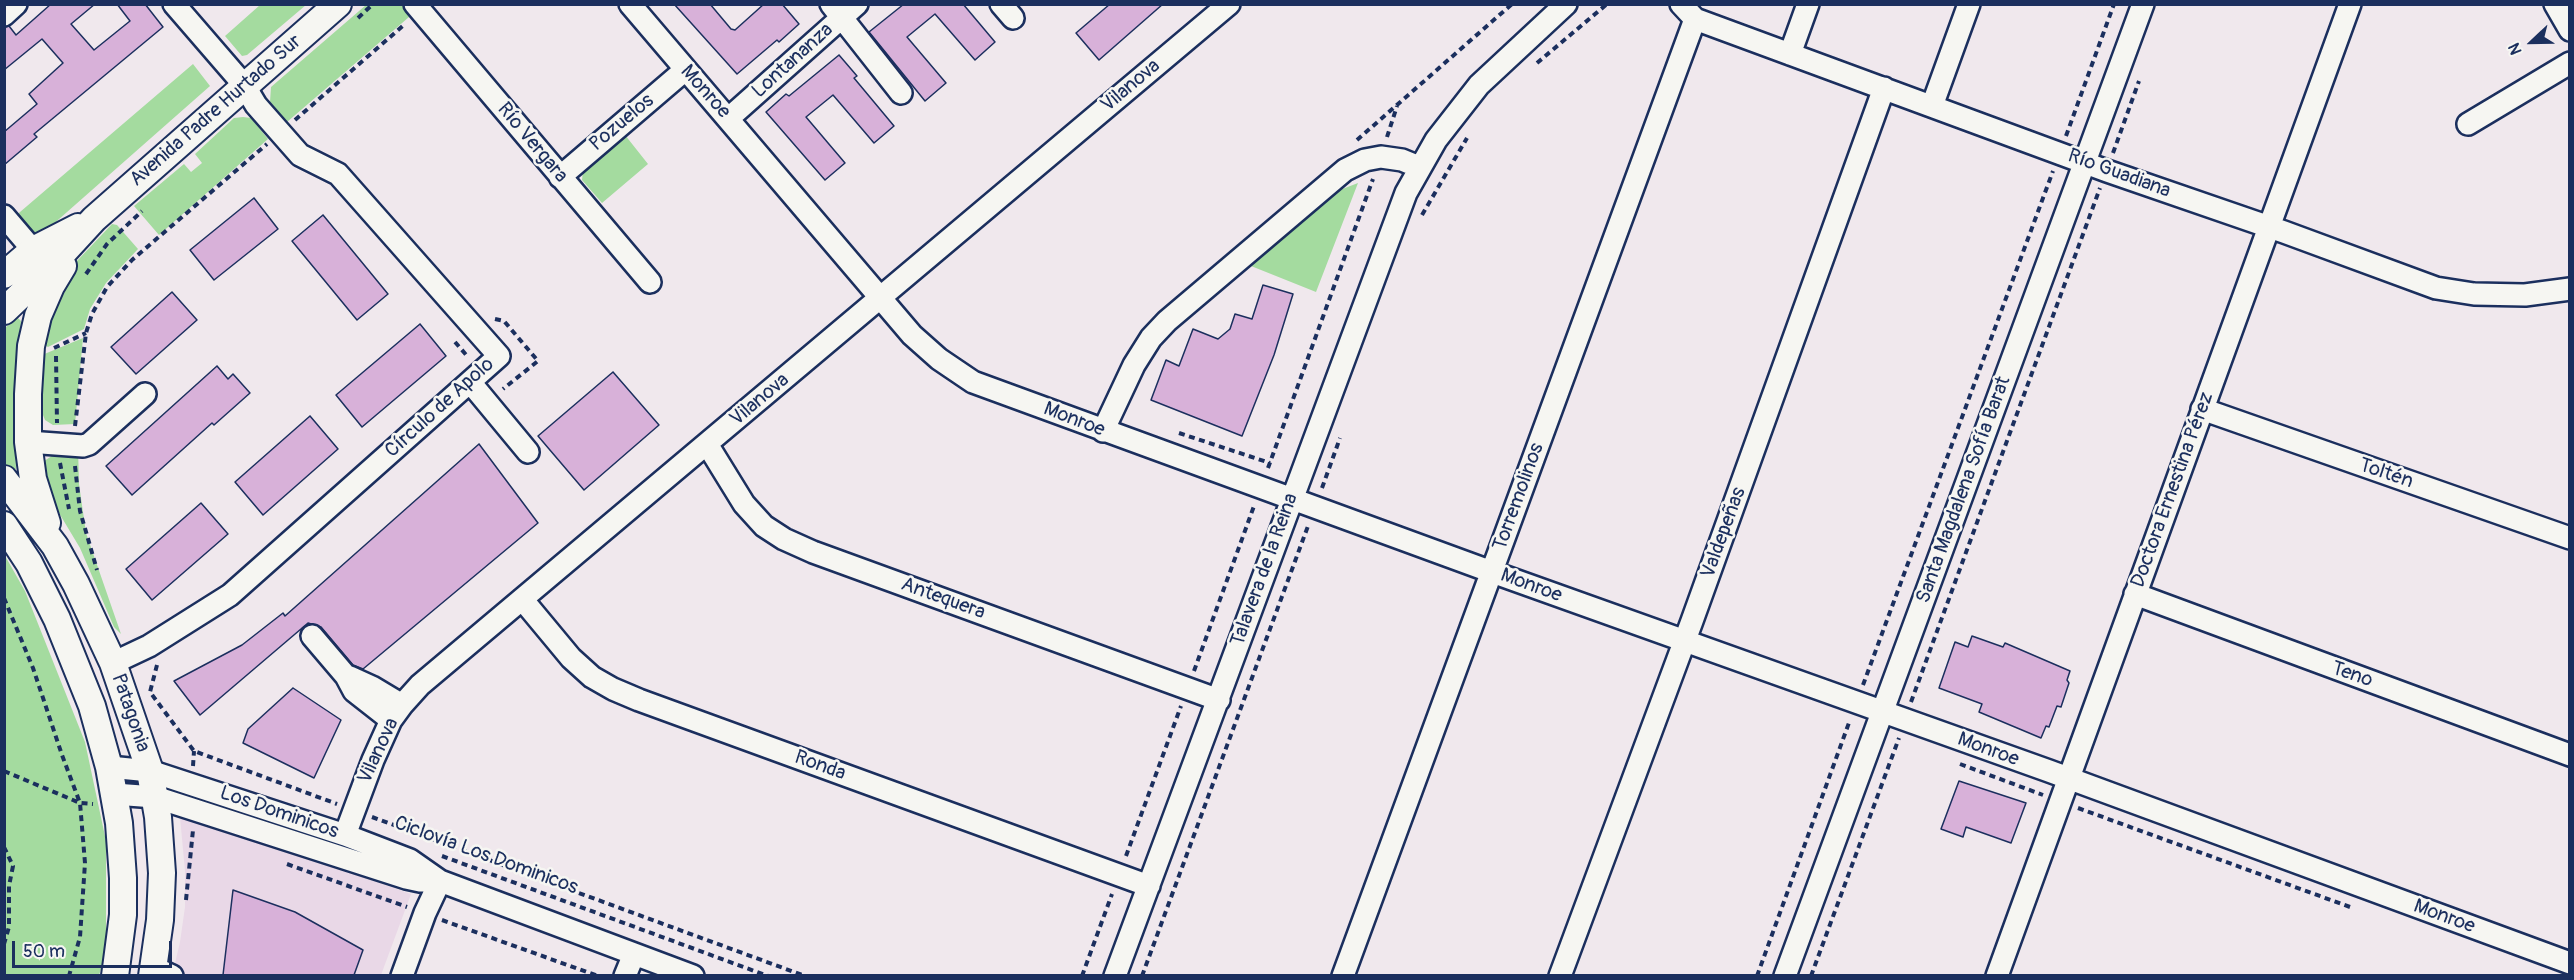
<!DOCTYPE html>
<meta charset="utf-8">
<style>
body{margin:0}
#map{position:relative;width:2574px;height:980px;overflow:hidden;background:#f0e8ed;font-family:Pangolin,sans-serif}
canvas{display:block}
.frame{position:absolute;inset:0;border:6px solid #1b2f5e;pointer-events:none}
.north{position:absolute;left:2502px;top:12px;width:60px;height:60px;-webkit-text-stroke:4px #f6f6f2;paint-order:stroke;rotate:248deg;font-size:16px;font-weight:700;line-height:24px;text-align:center;color:#1b2f5e}
.north::after{content:'';display:block;margin:auto;width:21px;height:27px;background:#1b2f5e;clip-path:polygon(50% 0,100% 100%,50% 72%,0 100%)}
.scale{position:absolute;left:12px;top:941px;width:160px;height:27px;box-sizing:border-box;border:3px solid #1b2f5e;border-top:0;padding-left:8px;font-size:18px;line-height:21px;white-space:nowrap;color:#1b2f5e;-webkit-text-stroke:4px #f6f6f2;paint-order:stroke}
</style>
<div id="map">
<canvas width="2574" height="980"></canvas>
<div class="frame"></div>
<div class="north">N</div>
<div class="scale">50 m</div>
</div>
<script>
const ctx = document.querySelector('canvas').getContext('2d');
ctx.lineJoin = 'round';
function fillPath(path, color) { ctx.fillStyle = color; ctx.fill(path, 'evenodd'); }
const toPath = rows => new Path2D(rows.map(r => 'M' + r).join(''));
function trace(path, color, width, dash) { ctx.strokeStyle = color; ctx.lineWidth = width; ctx.lineCap = dash ? 'butt' : 'round'; ctx.setLineDash(dash || []); ctx.stroke(path); }
function drawText(font, color, halo, rows, align = 'center') {
  ctx.font = font + ' Pangolin,sans-serif'; ctx.lineWidth = 5; ctx.setLineDash([]); ctx.textBaseline = 'middle'; ctx.strokeStyle = halo; ctx.fillStyle = color; for (const [text, x, y, turn = 0] of rows) {
    ctx.save(); ctx.translate(x, y); ctx.rotate((+turn || 0) * Math.PI / 180); ctx.textAlign = isNaN(turn) ? turn : align; if (halo) ctx.strokeText(text, 0, 0); ctx.fillText(text, 0, 0); ctx.restore();
  }
}
fillPath(toPath([
 [180,817,203,820,411,894,381,975,172,976,180,942,185,907,185,871]
]), '#e9d8e7');
fillPath(toPath([
 [260,5,306,5,247,55,242,56,225,36],
 [366,5,423,5,287,122,270,102,271,87],
 [193,64,210,86,33,242,13,218],
 [243,117,251,118,268,139,159,235,134,206,184,164,191,172,202,163,195,154,234,118],
 [625,135,648,164,602,203,582,180,583,171],
 [1358,183,1316,292,1251,266,1332,193],
 [112,224,117,225,138,249,106,283,90,309,84,329,48,347,44,345,43,338,64,280,76,262],
 [17,317,21,321,15,421,16,469,11,472,5,463,5,328],
 [83,338,75,424,53,425,45,420,41,410,42,355],
 [78,447,79,484,86,533,121,634,114,627,80,548,53,503,41,463,58,452],
 [4,554,25,591,85,742,106,841,106,954,99,975,5,975]
]), '#a4db9f');
const building = toPath([
 [51,4,95,4,71,24,94,50,130,21,117,4,145,4,163,27,34,134,37,137,4,165,4,132,37,104,29,94,63,63,42,39,4,70,4,27,9,26,16,35,51,4],
 [674,4,710,4,731,29,735,30,764,4,782,4,799,24,779,42,777,40,737,74,674,4],
 [904,4,963,4,995,42,975,60,935,14,907,37,946,83,925,101,869,32,904,4],
 [1110,4,1163,4,1099,60,1076,33,1110,4],
 [839,55,857,76,854,78,894,126,874,143,833,95,806,117,845,163,825,180,766,112,786,94,789,96,839,55],
 [254,198,278,229,214,280,190,250,254,198],
 [323,215,388,294,357,320,292,241,323,215],
 [1263,285,1293,294,1274,355,1242,436,1151,400,1166,360,1179,366,1193,329,1218,339,1230,329,1235,314,1252,319,1263,285],
 [172,292,197,320,136,374,111,347,172,292],
 [420,324,446,356,362,427,336,395,420,324],
 [217,366,228,379,233,374,250,393,214,425,212,423,132,495,106,466,217,366],
 [613,372,659,425,584,490,538,436,613,372],
 [310,416,338,449,263,515,235,482,310,416],
 [479,444,538,523,363,669,353,665,321,627,308,623,200,715,174,681,242,645,283,613,285,616,479,444],
 [201,503,228,534,152,600,126,569,201,503],
 [1972,636,2003,647,2005,643,2070,671,2067,680,2069,683,2061,707,2057,706,2049,727,2046,726,2041,738,1979,712,1982,704,1939,688,1955,642,1968,647,1972,636],
 [293,688,341,720,314,778,243,743,248,729,293,688],
 [1959,781,2026,803,2011,843,1966,827,1963,837,1941,829,1959,781],
 [233,890,295,912,363,950,354,975,223,975,233,890]
]);
fillPath(building, '#d8b1d9');
trace(building, '#1b2f5e', 1.5);
const minor = toPath([
 [415,4,650,282],
 [630,4,912,335,939,359,973,382,1492,572,2049,771,2570,963],
 [831,4,901,93],
 [1001,4,1013,18],
 [1681,4,1695,19,2107,171,2284,232,2436,288,2474,294,2525,295,2570,289],
 [2555,4,2570,30],
 [4,15,16,4],
 [1790,54,1808,4],
 [1932,106,1969,4],
 [729,118,857,4],
 [2468,124,2570,63],
 [560,177,685,70],
 [4,216,33,250],
 [470,382,528,452],
 [2202,409,2570,538],
 [1103,431,1134,365,1151,338,1167,321,1345,170,1365,160,1381,157,1402,160,1419,167],
 [28,442,83,446,89,444,145,394],
 [707,444,744,504,764,526,784,539,813,552,1219,700],
 [2135,594,2570,755],
 [522,599,571,658,592,677,613,689,639,700,1149,886],
 [312,636,346,676,354,691,391,720],
 [113,663,149,646,230,595,499,356,338,174,300,155,256,105,244,85,174,4],
 [350,677,372,687,402,705],
 [109,767,150,771,345,835,410,860,440,881,693,976],
 [114,794,155,797,406,878,420,881,440,881],
 [345,835,373,760,391,720,402,705,420,685,1229,4],
 [153,967,172,976],
 [402,976,425,913,440,881],
 [625,976,634,954],
 [1115,976,1406,193,1436,140,1479,85,1566,4],
 [1343,976,1695,19],
 [1560,976,1692,621,1884,88],
 [1785,976,2143,4],
 [1997,976,2350,4]
]);
const major = toPath([
 [4,275,33,250,78,227],
 [4,311,48,269,94,219,338,4],
 [4,479,55,546,76,584,113,663,150,771,158,817,162,873,160,920,152,976],
 [47,523,33,479,28,442,28,394,31,346,38,316,51,286,63,266],
 [4,525,29,563,57,619,92,706,109,767,119,823,123,878,123,915,115,976]
]);
trace(minor, '#1b2f5e', 26);
trace(major, '#1b2f5e', 30);
trace(toPath([
 [358,18,373,4],
 [1537,63,1607,4],
 [295,120,405,24],
 [2066,136,2114,4],
 [1387,137,1397,106],
 [1357,140,1512,4],
 [2113,153,2139,81],
 [1422,215,1467,138],
 [86,274,107,244,142,211],
 [495,319,504,321,538,361,503,389],
 [455,342,468,357],
 [54,348,86,333],
 [56,356,57,423],
 [75,426,86,333,92,314,107,287,132,260,267,144],
 [1179,433,1270,463],
 [60,463,69,509],
 [75,466,80,511,97,570],
 [1268,468,1373,179],
 [1322,488,1340,438],
 [4,598,33,668,62,755,80,803,85,863,80,937,69,976],
 [157,665,150,692,194,751,337,804],
 [1194,671,1254,506],
 [1863,685,2053,171],
 [1911,702,2100,188],
 [1960,764,2043,795],
 [193,766,194,751],
 [4,771,80,803,93,804],
 [2078,808,2350,907],
 [372,817,805,976],
 [4,847,13,866,9,886,9,927,4,944],
 [442,856,768,976],
 [1126,856,1181,706],
 [287,864,407,907],
 [186,900,193,830],
 [442,920,598,976],
 [1082,976,1112,894],
 [1142,976,1308,526],
 [1757,976,1850,720],
 [1811,976,1899,738]
]), '#1b2f5e', 4, [6, 4.5]);
trace(minor, '#f6f6f2', 21);
trace(major, '#f6f6f2', 26);
drawText('20px', '#1b2f5e', '#f6f6f2', [
 ["Lontananza",793,61,-42],
 ["Vilanova",1131,86,-40],
 ["Monroe",705,92,48],
 ["Avenida Padre Hurtado Sur",216,111,-41],
 ["Pozuelos",622,123,-40],
 ["Río Vergara",532,143,50],
 ["Río Guadiana",2119,174,20],
 ["Vilanova",760,400,-40],
 ["Círculo de Apolo",440,408,-42],
 ["Monroe",1074,420,21],
 ["Toltén",2386,474,19],
 ["Santa Magdalena Sofía Barat",1964,490,-70],
 ["Doctora Ernestina Pérez",2173,490,-70],
 ["Torremolinos",1519,497,-70],
 ["Valdepeñas",1724,533,-70],
 ["Talavera de la Reina",1265,570,-70],
 ["Monroe",1531,586,20],
 ["Antequera",943,599,20],
 ["Teno",2352,675,19],
 ["Patagonia",130,713,71],
 ["Monroe",1988,750,20],
 ["Vilanova",379,751,-65],
 ["Ronda",820,766,20],
 ["Los Dominicos",279,813,19],
 ["Ciclovía Los Dominicos",486,856,20],
 ["Monroe",2444,917,20]
]);
</script>
